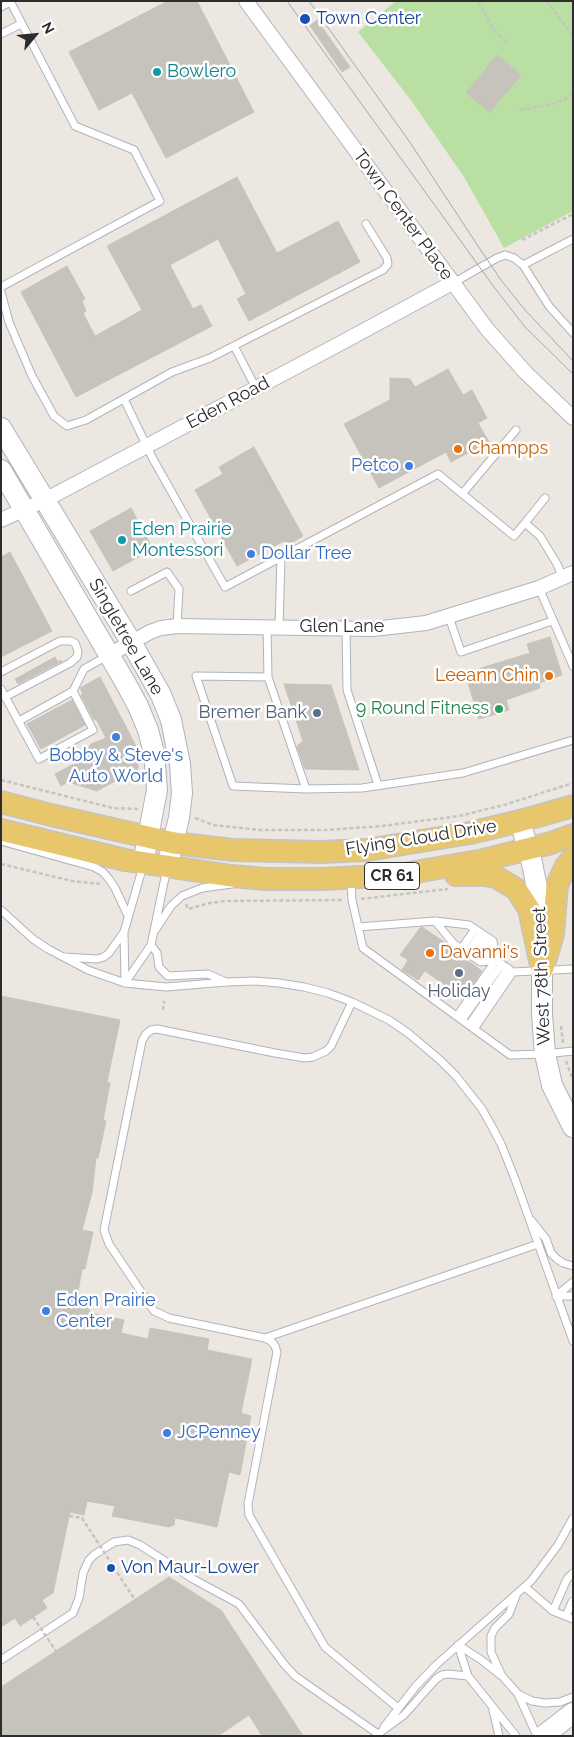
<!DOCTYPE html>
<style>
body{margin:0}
#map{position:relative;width:574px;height:1737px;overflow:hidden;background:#ede7e1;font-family:Raleway,sans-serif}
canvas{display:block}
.frame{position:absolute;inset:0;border:2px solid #2d2d2d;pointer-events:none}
.north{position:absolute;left:10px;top:10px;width:50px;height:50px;-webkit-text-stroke:4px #fff;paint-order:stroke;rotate:62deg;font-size:14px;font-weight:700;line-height:20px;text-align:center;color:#2d2d2d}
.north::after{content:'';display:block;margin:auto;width:18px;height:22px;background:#2d2d2d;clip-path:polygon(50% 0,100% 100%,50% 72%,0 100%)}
</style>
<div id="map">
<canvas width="574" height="1737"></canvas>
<div class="frame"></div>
<div class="north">N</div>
</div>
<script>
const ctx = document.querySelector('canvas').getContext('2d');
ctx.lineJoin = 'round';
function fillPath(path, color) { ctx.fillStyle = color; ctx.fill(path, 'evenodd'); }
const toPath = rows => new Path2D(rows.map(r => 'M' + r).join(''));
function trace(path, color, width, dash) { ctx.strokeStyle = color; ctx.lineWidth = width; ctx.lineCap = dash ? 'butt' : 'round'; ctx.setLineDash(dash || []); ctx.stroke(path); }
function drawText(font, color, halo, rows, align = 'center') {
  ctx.font = font + ' Raleway,sans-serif'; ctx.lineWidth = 5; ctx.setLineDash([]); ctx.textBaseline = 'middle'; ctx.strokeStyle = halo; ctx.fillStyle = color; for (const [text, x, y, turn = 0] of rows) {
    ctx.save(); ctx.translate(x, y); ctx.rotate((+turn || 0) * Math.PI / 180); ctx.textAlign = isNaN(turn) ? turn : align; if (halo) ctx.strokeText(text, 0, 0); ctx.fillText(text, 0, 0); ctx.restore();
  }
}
fillPath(toPath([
 [396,1,573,1,573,211,504,248,464,177,413,103,358,32]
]), '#b9dfa2');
const building = toPath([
 [168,1,197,1,254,112,166,158,132,93,99,110,69,52,168,1],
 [317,20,350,67,342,72,310,26,317,20],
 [497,55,521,75,490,112,466,93,497,55],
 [237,177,277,253,338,221,360,262,249,321,237,299,246,294,218,239,170,265,193,309,201,305,212,326,76,397,21,292,67,266,85,299,82,301,86,311,83,313,95,336,142,310,107,246,237,177],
 [448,369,463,395,472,390,487,418,478,423,489,442,451,462,446,452,379,488,344,424,390,400,390,378,410,379,415,387,448,369],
 [254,447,303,536,287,546,284,541,237,566,195,490,223,474,219,467,254,447],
 [131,508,153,549,113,571,90,531,131,508],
 [10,552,52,631,1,657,1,557,10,552],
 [550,637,562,675,539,683,540,688,506,700,509,710,479,719,465,673,530,653,527,644,550,637],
 [55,657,58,662,61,660,62,661,18,684,15,679,55,657],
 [100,677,136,746,136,751,134,759,138,765,138,769,133,774,126,775,97,791,68,782,61,786,55,774,89,756,89,747,91,744,106,738,96,719,94,720,81,695,83,694,80,688,100,677],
 [284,684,331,685,359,770,305,769,297,746,303,741,284,684],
 [72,700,85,725,41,749,27,724,72,700],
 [422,927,447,944,451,948,482,971,472,986,466,982,458,994,425,971,418,980,402,970,408,960,400,955,420,928,422,927],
 [1,996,120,1020,107,1082,110,1083,103,1120,106,1121,98,1158,96,1158,92,1193,82,1230,93,1232,85,1269,82,1269,78,1292,91,1313,124,1320,121,1333,148,1339,150,1328,209,1339,207,1350,252,1359,241,1413,251,1416,240,1475,229,1472,217,1527,175,1518,174,1525,169,1527,112,1516,115,1506,87,1501,84,1515,70,1512,53,1593,42,1600,47,1608,20,1626,15,1618,1,1627,1,996],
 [169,1577,221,1610,303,1736,262,1736,249,1715,218,1736,1,1736,1,1687,169,1577]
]);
fillPath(building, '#c6c2bc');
trace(building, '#c9c3ba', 1);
const lane = toPath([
 [1,7,10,2],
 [1,34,21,24],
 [573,239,523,265,549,306,573,333],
 [453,283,497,258,505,255,514,258,523,265],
 [1,287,160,201,134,150,75,126,10,1],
 [1,292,9,322,32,376,54,416,67,426,86,420,172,372,210,358,383,270,388,264,387,258,366,224],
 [234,346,256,388],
 [124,399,153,459,225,587,438,474,514,536,525,523,540,536,557,564,563,578],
 [462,494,516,430],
 [525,523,545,498],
 [539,588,573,666],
 [131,591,167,572,179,589,177,626],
 [449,617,461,652,552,621],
 [267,627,268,677,196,676,233,786,306,789,362,788,463,773,573,740],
 [279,627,281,558],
 [346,628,347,690,378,785],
 [1,672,60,641,71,641,75,643,78,651,77,657,70,663,5,697],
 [268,677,306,789],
 [1,689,39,759,93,730,73,691],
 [19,721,73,691,84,669,107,656],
 [1,841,94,867,103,872,109,879,115,888,128,916],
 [351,881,352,900,363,948,510,1055,545,1054,573,1051],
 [1,910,33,939,48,949,88,970,125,983,166,987,226,982,255,981,279,983,304,987,328,993,352,1002,389,1020,408,1033,440,1060,456,1076,482,1109,491,1125,501,1144,515,1179,573,1341],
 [435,921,454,944,481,962,496,960],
 [358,927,435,921,469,925,493,941,496,960,513,972,573,969],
 [156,929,171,906,182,896,202,888,232,884],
 [151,945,157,953,159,967,168,976,208,974,226,982],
 [461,949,475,929],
 [467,953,481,933],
 [471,956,485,936],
 [64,957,97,959,104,957,109,953,124,932],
 [476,959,490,939],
 [125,983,151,945,167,868],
 [125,983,124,932,143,866],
 [352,1002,331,1046,326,1051,313,1057,305,1058,275,1053,157,1029,151,1030,146,1034,142,1041,104,1230,109,1244,154,1311,169,1318,265,1338,271,1341,275,1346,277,1352,248,1504,249,1515,325,1647,398,1708],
 [457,1016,496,960],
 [462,1020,502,964],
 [469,1025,508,968],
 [474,1029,513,972],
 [531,1220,546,1239,551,1253,557,1259,563,1263,573,1266],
 [556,1296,573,1282],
 [556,1296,573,1296],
 [265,1338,538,1244],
 [573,1573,567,1579,553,1611,573,1619],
 [525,1587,553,1611],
 [566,1616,572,1602],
 [458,1645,480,1659,503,1677,518,1694,537,1736],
 [458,1645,468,1676,516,1736],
 [1,1660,73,1613,79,1598,83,1573,89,1560,94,1555,114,1542,128,1540,140,1545,193,1579,239,1604,284,1664,295,1676,378,1734,404,1715,436,1679,442,1675,448,1674,468,1676],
 [501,1674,491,1652,491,1636,495,1628,509,1614,516,1596],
 [518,1694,532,1701,545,1703,560,1702,573,1697],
 [493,1710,499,1736],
 [384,1727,416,1686,436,1665,531,1581,558,1545,573,1518]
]);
const street = toPath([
 [246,1,487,329,525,372,573,418],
 [1,520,45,500,341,343,452,283],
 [109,655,150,632,161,628,177,626,373,629,426,623,539,588,573,573]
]);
const secondary = toPath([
 [1,428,131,642,161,695,171,720,180,764,182,793,179,818,167,867],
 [1,470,125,682,138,706,148,730,154,753,157,790,143,863],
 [520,821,532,863,542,913,542,1014,545,1054,552,1085,573,1127],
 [543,1736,573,1713]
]);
const primary = toPath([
 [1,802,51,815,174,843,233,850,321,852,367,850,470,833,520,821,573,806],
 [1,830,125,860,232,876,266,879,323,879,398,875,484,860,551,843,573,835],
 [456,875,485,875,496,877,516,889,529,909,542,970],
 [543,968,553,934,557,885,566,866,573,858]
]);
trace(lane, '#b1b3bc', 9);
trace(street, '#b1b3bc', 16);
trace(secondary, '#b1b3bc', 22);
trace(primary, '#c4c4c4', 24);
trace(toPath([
 [478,1,493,29,506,42],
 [547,1,573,36],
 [520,110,552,104,563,100,573,94],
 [522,240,573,214],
 [1,780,113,808,139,809],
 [195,818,213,825,260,830,326,830,382,826,459,816,504,805,573,783],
 [1,864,72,881,100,884],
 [361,899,448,889],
 [186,904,188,909,210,903,225,901,343,900],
 [163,1010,164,1001],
 [561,1026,563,1043],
 [566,1061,573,1080],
 [135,1600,142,1610],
 [56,1651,63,1661]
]), '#c4c4c4', 2.5, [4, 2.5]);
trace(lane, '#fff', 7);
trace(street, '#fff', 14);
trace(secondary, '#fff', 20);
trace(primary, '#e7c66c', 21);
trace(toPath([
 [287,1,494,287,525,327,573,374],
 [309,1,409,141,478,246,501,280,525,310,573,361]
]), '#a3a7b6', 1);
trace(toPath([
 [69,1516,82,1518,135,1600],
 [33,1617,56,1651]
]), '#c4c4c4', 2.5, [4, 2.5]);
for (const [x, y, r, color] of [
 [305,19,6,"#1a4fb4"],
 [157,72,5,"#0f9aa8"],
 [458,449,5,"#e8710a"],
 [409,466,5,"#3f7fe0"],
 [122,540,5,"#0f9aa8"],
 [251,554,5,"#3f7fe0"],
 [549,676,5,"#e8710a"],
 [499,709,5,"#2e9e5b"],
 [317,713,5,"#5c6f8a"],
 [116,737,5,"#3f7fe0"],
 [430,953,5,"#e8710a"],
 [459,973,5,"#5c6f8a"],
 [46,1311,5,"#3f7fe0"],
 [167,1433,5,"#3f7fe0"],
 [111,1568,5,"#1a4fb4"]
]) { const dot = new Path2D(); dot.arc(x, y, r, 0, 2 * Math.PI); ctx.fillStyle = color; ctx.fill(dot); trace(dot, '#fff', 2); }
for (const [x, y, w] of [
 [392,876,55]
]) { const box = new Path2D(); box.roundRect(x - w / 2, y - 13.5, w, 27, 4); ctx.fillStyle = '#fff'; ctx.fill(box); trace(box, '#2d2d2d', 1); }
drawText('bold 16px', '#2d2d2d', null, [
 ["CR 61",392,876]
]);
drawText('18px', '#164399', '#fff', [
 ["Town Center",316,19],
 ["Von Maur-Lower",121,1568]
], 'left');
drawText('18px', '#0d838f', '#fff', [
 ["Bowlero",167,72],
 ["Eden Prairie",132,530],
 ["Montessori",132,551]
], 'left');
drawText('18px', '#2d2d2d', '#fff', [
 ["Town Center Place",403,215,54],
 ["Eden Road",228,403,-28],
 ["Glen Lane",342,627],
 ["Singletree Lane",126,637,60],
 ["Flying Cloud Drive",421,838,-9],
 ["West 78th Street",542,976,-92]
]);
drawText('18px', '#c56008', '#fff', [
 ["Champps",468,449],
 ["Leeann Chin",539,676,"right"],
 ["Davanni's",440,953]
], 'left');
drawText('18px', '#366cbe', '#fff', [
 ["Petco",399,466,"right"],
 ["Dollar Tree",261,554],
 ["Bobby & Steve's",116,756,"center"],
 ["Auto World",116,777,"center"],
 ["Eden Prairie",56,1301],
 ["Center",56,1322],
 ["JCPenney",177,1433]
], 'left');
drawText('18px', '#27864d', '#fff', [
 ["9 Round Fitness",489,709]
], 'right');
drawText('18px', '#4e5e75', '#fff', [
 ["Bremer Bank",307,713],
 ["Holiday",459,992,"center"]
], 'right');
</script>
